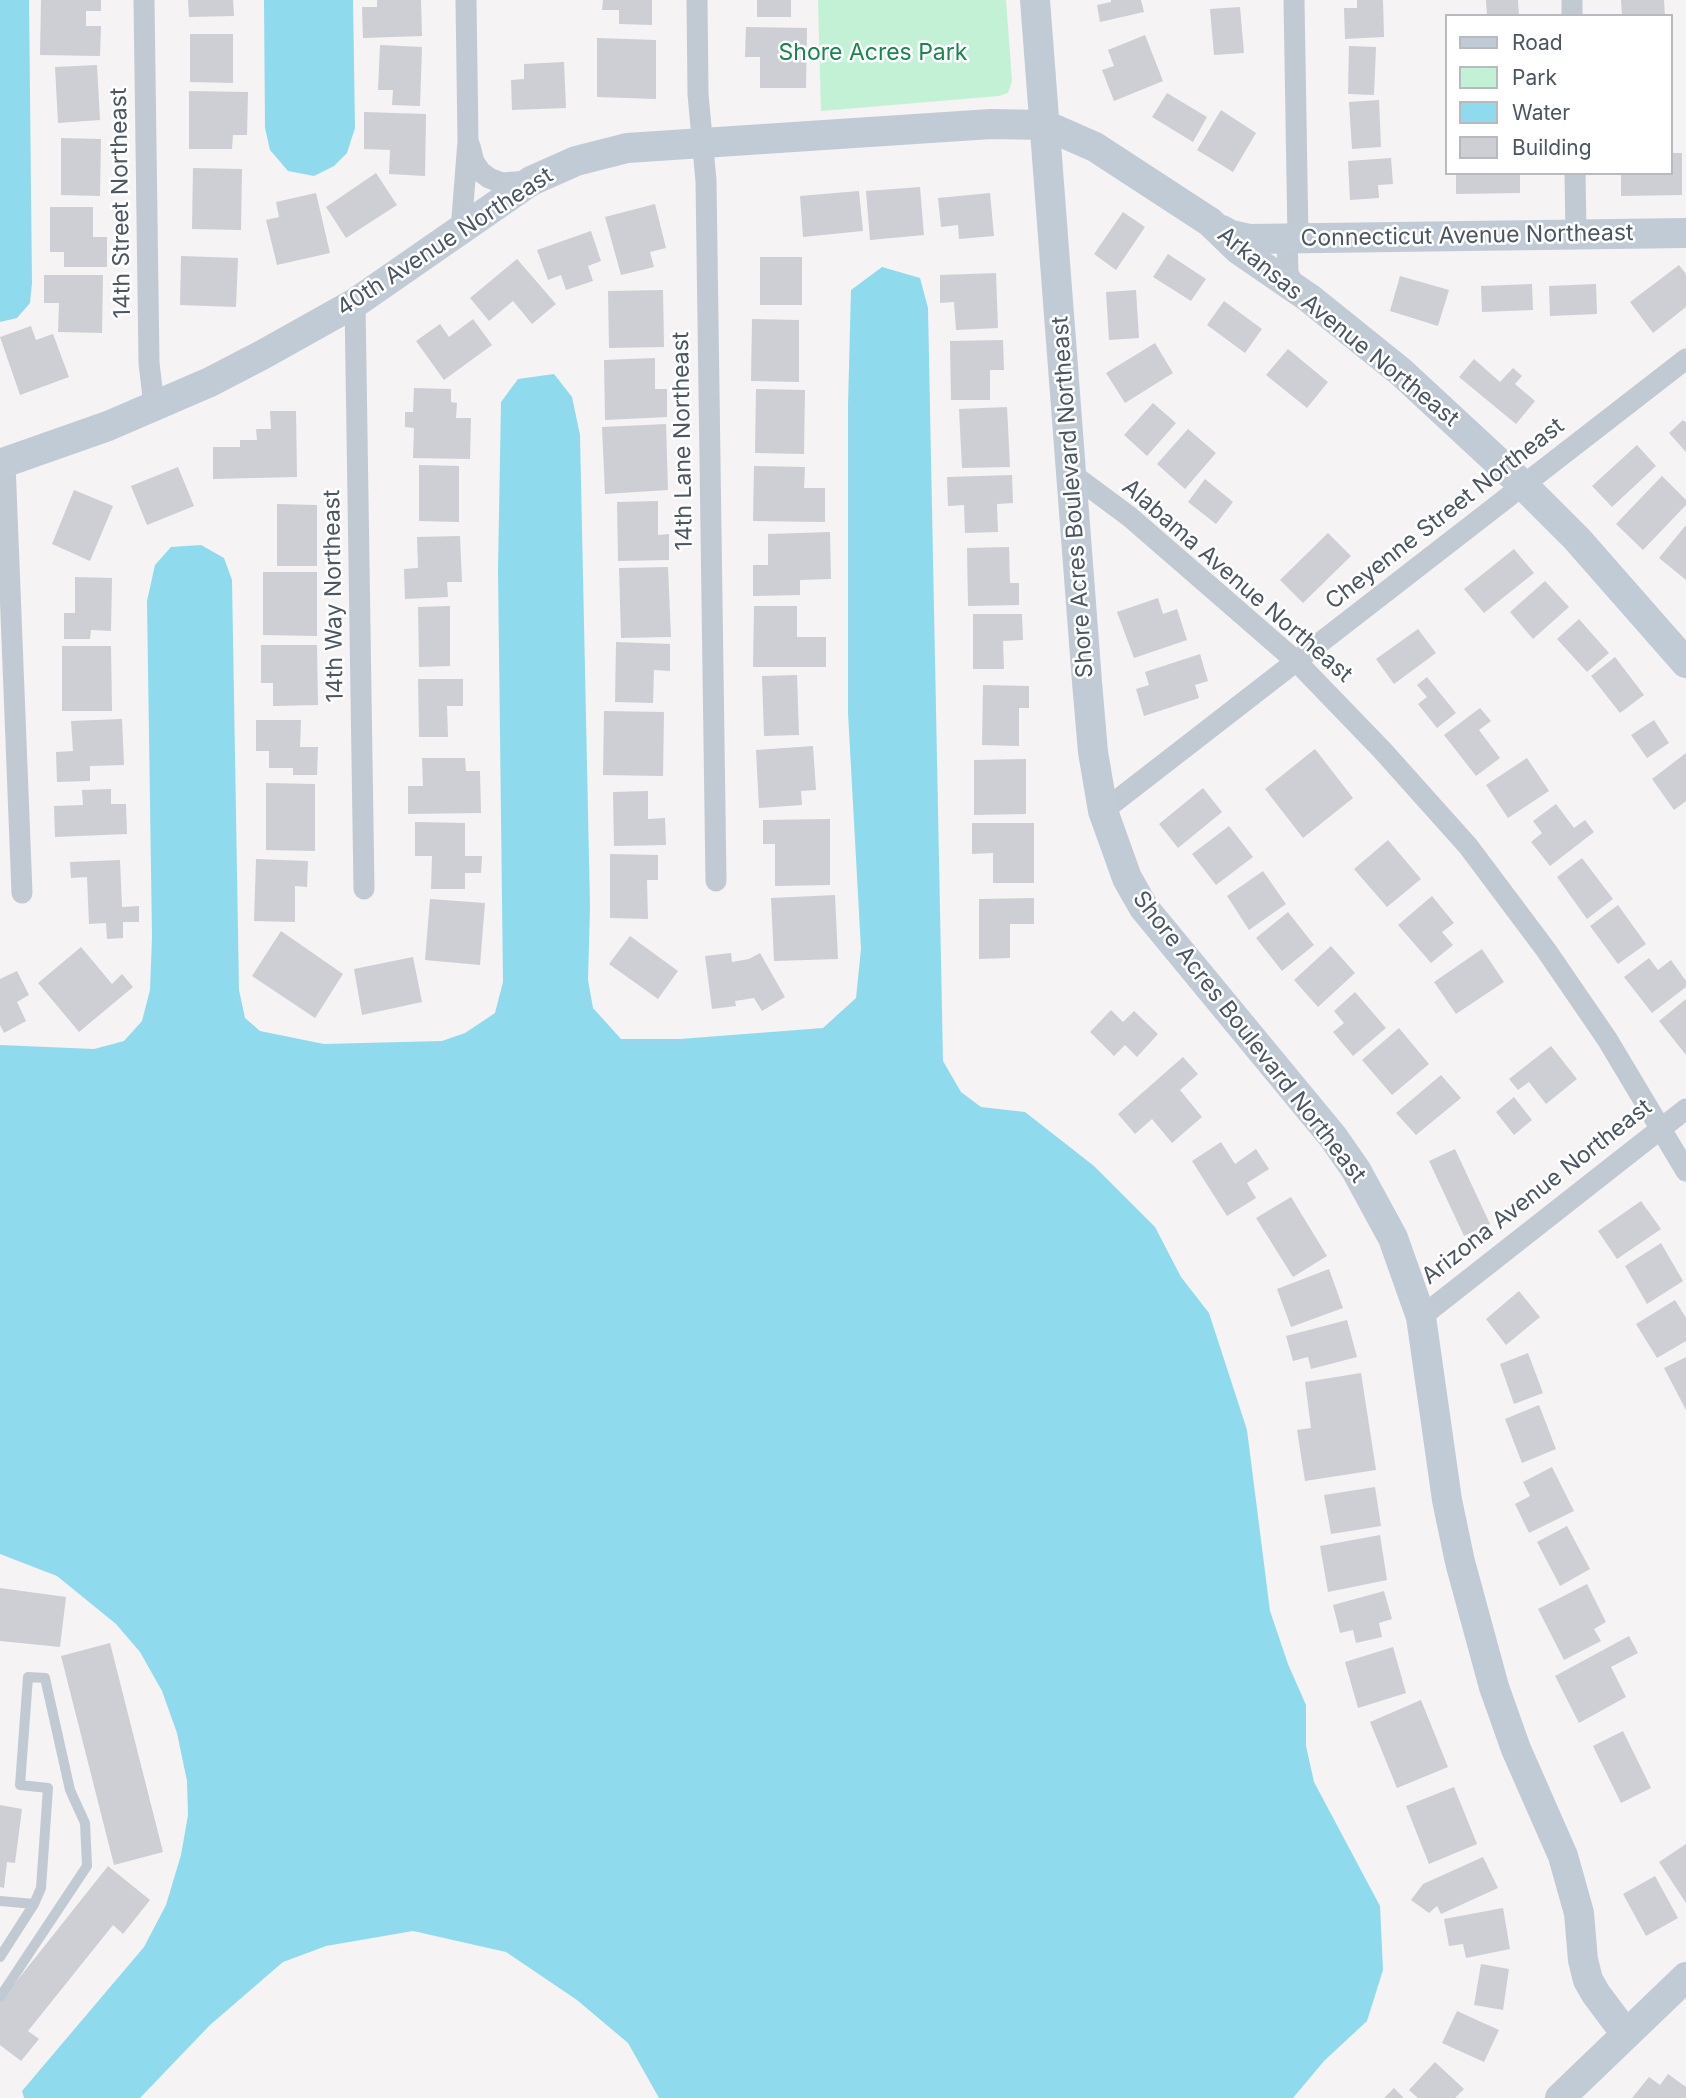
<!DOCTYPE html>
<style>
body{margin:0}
#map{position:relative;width:1686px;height:2098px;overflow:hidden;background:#f5f3f3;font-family:Inter,sans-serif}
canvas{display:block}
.legend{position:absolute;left:1445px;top:14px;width:228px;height:161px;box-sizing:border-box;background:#fff;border:2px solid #b7bbc0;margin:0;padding:9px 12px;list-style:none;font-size:21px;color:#4a5661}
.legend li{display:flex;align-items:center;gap:14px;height:35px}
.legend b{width:35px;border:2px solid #b7bbc0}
</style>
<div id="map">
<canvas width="1686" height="2098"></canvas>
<ul class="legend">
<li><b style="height:9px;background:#c1cbd6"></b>Road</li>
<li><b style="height:19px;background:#c3f1d5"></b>Park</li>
<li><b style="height:19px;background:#90daee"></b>Water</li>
<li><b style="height:19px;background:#cdcfd5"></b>Building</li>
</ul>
</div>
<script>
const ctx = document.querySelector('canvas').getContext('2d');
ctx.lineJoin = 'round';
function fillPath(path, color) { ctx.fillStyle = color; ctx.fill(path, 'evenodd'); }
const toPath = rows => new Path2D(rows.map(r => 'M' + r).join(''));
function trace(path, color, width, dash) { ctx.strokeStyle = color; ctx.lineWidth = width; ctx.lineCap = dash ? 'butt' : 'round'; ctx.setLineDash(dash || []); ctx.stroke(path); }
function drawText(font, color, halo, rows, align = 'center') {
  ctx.font = font + ' Inter,sans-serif'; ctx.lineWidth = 5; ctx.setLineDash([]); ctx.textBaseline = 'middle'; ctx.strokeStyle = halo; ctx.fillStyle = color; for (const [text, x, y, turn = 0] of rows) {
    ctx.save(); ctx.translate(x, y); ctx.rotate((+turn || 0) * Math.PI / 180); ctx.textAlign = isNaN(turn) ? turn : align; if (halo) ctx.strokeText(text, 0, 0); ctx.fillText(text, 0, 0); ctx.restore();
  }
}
fillPath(toPath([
 [818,0,1006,0,1012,81,1008,93,999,96,821,111]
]), '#c3f1d5');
fillPath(toPath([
 [0,0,29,0,32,283,30,303,17,318,0,322],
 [264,0,353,0,355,128,347,153,334,166,314,176,288,171,270,150,265,128],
 [882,267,920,278,928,308,943,1061,961,1092,981,1107,1025,1112,1094,1166,1155,1227,1181,1277,1209,1313,1247,1430,1270,1611,1288,1664,1306,1705,1306,1746,1314,1782,1380,1906,1383,1970,1367,2021,1324,2061,1293,2098,659,2098,628,2043,577,2000,506,1952,413,1931,326,1946,283,1962,210,2025,140,2098,24,2098,22,2091,144,1947,166,1905,181,1855,188,1815,187,1781,177,1733,162,1691,140,1652,116,1624,57,1576,0,1554,0,1045,94,1049,124,1041,142,1021,150,990,152,937,147,601,155,565,171,547,201,545,224,558,232,580,239,990,245,1018,260,1031,324,1044,442,1041,465,1033,495,1013,503,982,498,570,501,402,518,379,554,374,572,397,580,435,590,906,588,980,593,1008,621,1039,680,1039,823,1028,856,998,861,949,848,713,848,405,851,290]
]), '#90daee');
fillPath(toPath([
 [41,0,101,0,101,11,86,11,86,26,101,26,100,56,40,55],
 [188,0,233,0,234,16,189,17],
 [377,0,421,0,422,36,363,38,362,7,377,7],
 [603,0,652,0,652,25,619,24,619,10,602,10],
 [757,0,791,0,791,17,757,17],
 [1111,0,1141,0,1144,12,1100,22,1097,5,1111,2],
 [1357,0,1383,0,1384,37,1345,39,1344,8,1357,8],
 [1486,0,1518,0,1519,16,1487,16],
 [1621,0,1664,0,1665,16,1622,16],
 [1240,7,1244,53,1214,55,1210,9],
 [746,27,807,28,806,88,760,88,760,57,745,57],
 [190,34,233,34,233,83,190,82],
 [1145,35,1163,81,1114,101,1102,70,1114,66,1108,50],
 [597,38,656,40,656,99,597,97],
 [380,45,422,47,420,106,392,105,393,90,378,90],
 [1349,46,1376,47,1374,95,1348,94],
 [564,62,566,108,512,110,511,80,524,79,524,64],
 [97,65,100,120,58,123,55,67],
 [189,91,248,92,247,135,233,135,232,149,189,149],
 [1167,93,1207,117,1193,142,1152,117],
 [1379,100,1381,147,1352,149,1349,102],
 [1221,110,1256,133,1233,172,1197,150],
 [364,112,426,114,425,176,389,174,390,150,364,149],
 [61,138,101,139,100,196,61,195],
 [1670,153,1682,153,1682,195,1621,196,1621,173,1670,173],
 [1391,158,1393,184,1378,185,1379,198,1350,200,1348,161],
 [193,168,242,169,241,230,192,229],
 [376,173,397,205,346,238,326,207],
 [1456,173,1520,173,1520,193,1456,194],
 [920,187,924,235,870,240,866,191],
 [859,191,863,231,803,237,800,196],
 [316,193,330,253,277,265,266,220,279,217,276,202],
 [990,193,994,236,959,239,958,225,941,227,938,198],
 [655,204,666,248,650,252,654,267,621,275,605,217],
 [50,207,93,207,93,237,107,237,107,267,64,267,64,252,50,252],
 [1123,212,1145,227,1116,270,1094,254],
 [591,231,601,261,588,266,593,281,566,290,561,275,548,280,537,250],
 [1168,254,1206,279,1191,301,1153,277],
 [181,256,238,258,236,307,180,305],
 [760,257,802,257,802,305,760,305],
 [517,259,556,304,532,324,513,301,489,321,470,298],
 [1679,265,1686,274,1686,307,1653,333,1630,302],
 [996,273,998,328,956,330,954,302,940,303,940,275],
 [44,275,103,275,102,333,58,332,59,303,44,303],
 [1400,276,1449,290,1438,326,1390,311],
 [1532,284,1533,310,1482,312,1481,286],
 [1596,284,1597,314,1550,316,1549,286],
 [663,290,664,347,609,348,608,291],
 [1136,290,1139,338,1109,340,1106,292],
 [1224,301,1262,329,1245,353,1207,325],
 [473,319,492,345,444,380,416,341,440,324,449,337],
 [752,319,799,320,799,382,751,381],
 [31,326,36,340,53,334,69,377,20,395,0,337],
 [1003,340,1004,370,990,370,990,400,951,400,950,341],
 [1155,343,1173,373,1125,403,1106,373],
 [1288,349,1328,382,1307,408,1266,375],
 [655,358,655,389,667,389,667,417,605,420,604,360],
 [1474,359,1500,382,1513,368,1522,376,1515,384,1535,401,1516,424,1459,377],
 [414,388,451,389,451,402,457,403,456,418,471,418,470,459,413,458,414,428,405,427,405,412,413,412],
 [756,389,805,390,804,454,755,453],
 [1153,403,1176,423,1147,456,1124,435],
 [1007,407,1010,467,962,468,959,409],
 [270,411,296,411,297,477,213,479,213,447,240,447,240,440,257,440,256,429,271,429],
 [1683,420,1686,423,1686,452,1669,433],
 [666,424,668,490,605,494,602,427],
 [1188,429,1216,453,1185,489,1157,464],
 [1637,445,1656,466,1612,507,1592,486],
 [419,465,459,466,459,522,419,521],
 [754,466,805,467,804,488,825,488,825,522,753,521],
 [178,467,194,506,147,525,131,486],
 [1012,475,1013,503,997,504,998,532,965,533,964,505,948,506,947,477],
 [1662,476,1686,500,1686,505,1643,550,1616,524],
 [1205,479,1233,502,1216,524,1188,502],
 [74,490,113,506,90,561,52,544],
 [658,501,658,535,669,534,669,560,618,561,617,502],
 [277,504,317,505,317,566,277,566],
 [1686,525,1686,580,1659,558],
 [830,532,831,579,800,580,800,595,753,596,753,565,768,565,768,534],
 [1328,533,1351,556,1303,603,1280,580],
 [460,536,462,582,447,582,448,597,405,599,404,569,418,568,417,537],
 [1009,547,1010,583,1019,583,1019,605,968,606,967,548],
 [1514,549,1534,573,1484,613,1464,589],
 [668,567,671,637,621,638,619,568],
 [263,572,317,572,317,636,263,635],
 [75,577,112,578,111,631,91,630,90,639,64,639,64,613,75,613],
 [1545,581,1569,607,1533,639,1510,612],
 [1158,598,1163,614,1177,609,1187,640,1134,658,1117,612],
 [450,606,450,666,419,667,418,607],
 [754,606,797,606,797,637,826,637,826,667,753,667],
 [973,614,1022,614,1023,640,1003,641,1004,669,973,669],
 [1579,619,1609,653,1587,672,1557,639],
 [1418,629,1436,653,1394,684,1376,659],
 [616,642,670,644,670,671,654,670,653,703,615,702],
 [261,645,317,645,318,705,273,706,273,683,261,683],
 [62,646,111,646,112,711,62,711],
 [1200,654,1208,681,1195,685,1199,698,1144,716,1136,689,1149,685,1145,672],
 [1615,657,1644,695,1620,713,1591,676],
 [797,675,799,735,764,736,762,676],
 [1427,677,1456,713,1437,728,1418,704,1427,697,1417,685],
 [418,679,463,679,463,706,447,706,448,737,419,737],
 [983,685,1029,686,1029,708,1019,708,1019,746,982,745],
 [1480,708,1491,721,1479,730,1500,758,1476,776,1444,735],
 [604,711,664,712,663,776,603,775],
 [122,719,124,765,90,766,90,781,57,782,56,752,73,751,71,721],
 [256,720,301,720,300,747,318,747,317,775,293,775,293,768,269,768,269,751,256,751],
 [1654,720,1669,743,1647,758,1631,735],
 [813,746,816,790,801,791,802,805,759,808,756,750],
 [1315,749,1353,798,1303,838,1265,789],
 [1686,753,1686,801,1674,810,1652,779],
 [422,758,465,758,466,771,480,771,481,813,408,814,408,786,423,786],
 [1527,758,1549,791,1508,818,1486,785],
 [1026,759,1026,814,974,815,974,760],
 [266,783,315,784,315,851,266,850],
 [1203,788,1222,812,1178,848,1159,824],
 [111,789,111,804,126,804,127,834,55,837,54,806,83,805,82,790],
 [648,791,648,819,665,818,666,845,614,846,613,792],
 [1556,804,1574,828,1585,820,1594,832,1550,866,1531,842,1542,833,1533,821],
 [830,819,830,885,775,886,775,844,763,844,763,820],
 [415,822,465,823,465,856,482,856,481,873,465,873,465,889,431,889,432,856,415,856],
 [972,823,1034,823,1034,883,993,883,993,853,972,854],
 [1229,826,1253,857,1216,885,1192,854],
 [1388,840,1421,879,1387,907,1354,869],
 [610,854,658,855,658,880,647,880,648,919,610,918],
 [1582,858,1613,899,1587,919,1557,877],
 [256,859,308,861,307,887,295,886,295,922,254,921],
 [120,860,122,907,139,906,139,922,123,922,123,938,107,939,106,923,89,924,87,877,71,878,70,862],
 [1263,871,1286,904,1249,930,1227,896],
 [835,895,838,959,774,961,771,898],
 [1432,896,1454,923,1442,932,1453,945,1431,963,1398,925],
 [1034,898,1034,924,1010,924,1010,958,979,959,979,899],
 [430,899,485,903,480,965,425,960],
 [1618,905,1646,944,1618,964,1590,926],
 [1288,912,1314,945,1282,971,1256,938],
 [281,931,343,974,315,1018,252,976],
 [630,936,678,971,658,999,609,964],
 [1331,946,1355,973,1318,1007,1294,980],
 [81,947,112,984,122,974,133,987,79,1032,38,983],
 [1482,949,1504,982,1456,1014,1434,982],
 [731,953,732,962,749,959,760,953,785,997,762,1011,754,998,735,1001,736,1006,712,1009,705,956],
 [413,957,422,1002,362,1015,354,969],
 [1649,958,1658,970,1671,960,1686,981,1686,987,1652,1013,1624,977],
 [17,971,29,995,17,1002,26,1021,4,1033,0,1025,0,979],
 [1355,992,1386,1028,1353,1056,1333,1032,1344,1023,1334,1011],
 [1686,999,1686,1055,1659,1021],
 [1111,1010,1123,1022,1134,1011,1158,1034,1137,1057,1125,1045,1114,1056,1090,1032],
 [1399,1028,1429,1064,1392,1095,1362,1060],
 [1551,1046,1577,1079,1546,1104,1529,1082,1518,1090,1509,1079],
 [1183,1057,1198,1074,1180,1090,1202,1117,1172,1143,1152,1119,1135,1134,1118,1114],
 [1441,1075,1461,1098,1416,1135,1396,1113],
 [1514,1097,1532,1120,1514,1135,1496,1112],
 [1221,1142,1235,1164,1256,1149,1269,1169,1247,1183,1256,1198,1227,1216,1192,1161],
 [1455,1149,1490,1224,1464,1236,1429,1161],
 [1291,1197,1327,1256,1293,1277,1256,1218],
 [1641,1201,1661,1229,1617,1259,1598,1231],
 [1661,1243,1683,1281,1647,1304,1625,1266],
 [1329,1269,1343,1308,1291,1327,1277,1289],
 [1519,1291,1540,1317,1506,1345,1486,1319],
 [1675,1300,1686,1318,1686,1341,1657,1358,1636,1324],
 [1347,1320,1357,1357,1311,1369,1308,1357,1293,1361,1286,1336],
 [1528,1353,1543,1393,1514,1404,1500,1364],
 [1686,1357,1686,1410,1664,1368],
 [1361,1373,1376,1470,1305,1481,1297,1430,1311,1428,1305,1382],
 [1539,1405,1556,1449,1522,1463,1505,1419],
 [1552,1467,1574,1511,1529,1533,1515,1504,1530,1496,1523,1482],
 [1375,1487,1381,1526,1331,1534,1324,1495],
 [1567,1526,1590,1569,1560,1586,1537,1542],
 [1380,1535,1387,1580,1328,1592,1320,1546],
 [1587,1584,1606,1622,1594,1629,1601,1641,1564,1660,1538,1609],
 [0,1588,66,1597,60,1647,0,1641],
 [1384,1591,1392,1619,1379,1623,1382,1637,1356,1643,1353,1630,1340,1633,1333,1605],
 [1629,1636,1638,1653,1611,1667,1626,1697,1579,1723,1555,1676],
 [110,1643,163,1852,114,1865,61,1656],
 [1393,1647,1406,1693,1358,1708,1345,1662],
 [1421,1700,1448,1767,1397,1788,1370,1722],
 [1623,1731,1651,1788,1621,1803,1593,1746],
 [1454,1787,1477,1844,1429,1864,1406,1806],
 [0,1805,22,1809,15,1863,7,1862,4,1888,0,1887],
 [1686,1844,1686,1903,1659,1862],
 [1483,1857,1498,1888,1441,1914,1437,1906,1429,1913,1411,1900,1423,1884],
 [108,1866,150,1900,123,1934,113,1925,28,2031,39,2039,21,2061,0,2045,0,2002],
 [1655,1876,1678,1918,1646,1936,1623,1894],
 [1503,1908,1510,1949,1466,1958,1463,1944,1449,1946,1444,1919],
 [1481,1964,1509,1969,1503,2010,1474,2005],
 [1457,2011,1499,2030,1484,2062,1442,2043],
 [1435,2062,1464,2089,1455,2098,1418,2098,1409,2090],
 [1668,2074,1686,2087,1686,2098,1632,2098,1649,2077,1660,2085],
 [1394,2088,1404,2098,1384,2098]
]), '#cdcfd5');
trace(toPath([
 [0,1901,34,1904],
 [0,1957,34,1904,41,1888,48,1788,20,1785,28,1677,45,1678,70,1790,85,1823,87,1866,0,1997]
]), '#c1cad2', 10);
trace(toPath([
 [144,0,149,363,154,406],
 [697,0,698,94,706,181,716,881],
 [1294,0,1298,238],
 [1572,0,1572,16],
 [470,146,474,162,481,172,489,178,502,183,529,181],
 [1575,173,1576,235],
 [461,230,468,141,466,0],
 [1287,238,1288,274,1298,289],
 [355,303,364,889],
 [5,463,22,893],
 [1072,474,1130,517,1297,662,1382,750,1468,846,1546,950,1607,1039,1686,1171],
 [1103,811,1686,359],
 [1421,1317,1686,1109]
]), '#c1cad2', 21);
trace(toPath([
 [1035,0,1087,682,1093,752,1103,811,1127,878,1144,908,1333,1137,1356,1170,1393,1238,1421,1317,1447,1500,1460,1562,1494,1687,1516,1749,1563,1856,1579,1913,1583,1960,1588,1980,1596,1994,1626,2034],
 [1222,230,1231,235,1249,239,1686,233],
 [0,464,108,426,210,382,262,355,355,303,531,181,576,161,627,148,991,124,1045,125,1095,147,1210,222,1239,250,1309,298,1401,372,1524,486,1577,539,1686,663],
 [1560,2098,1686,1977]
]), '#c1cbd6', 30);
drawText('23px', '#17864f', '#fff', [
 ["Shore Acres Park",873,53]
]);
drawText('23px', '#4a5661', '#fff', [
 ["14th Street Northeast",121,203,-91],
 ["Connecticut Avenue Northeast",1467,236,-1],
 ["40th Avenue Northeast",445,242,-33],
 ["Arkansas Avenue Northeast",1338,327,39],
 ["14th Lane Northeast",683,441,-91],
 ["Shore Acres Boulevard Northeast",1073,497,-94],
 ["Cheyenne Street Northeast",1445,514,-38],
 ["Alabama Avenue Northeast",1237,581,41],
 ["14th Way Northeast",334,596,-91],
 ["Shore Acres Boulevard Northeast",1249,1037,52],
 ["Arizona Avenue Northeast",1537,1192,-38]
]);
</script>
